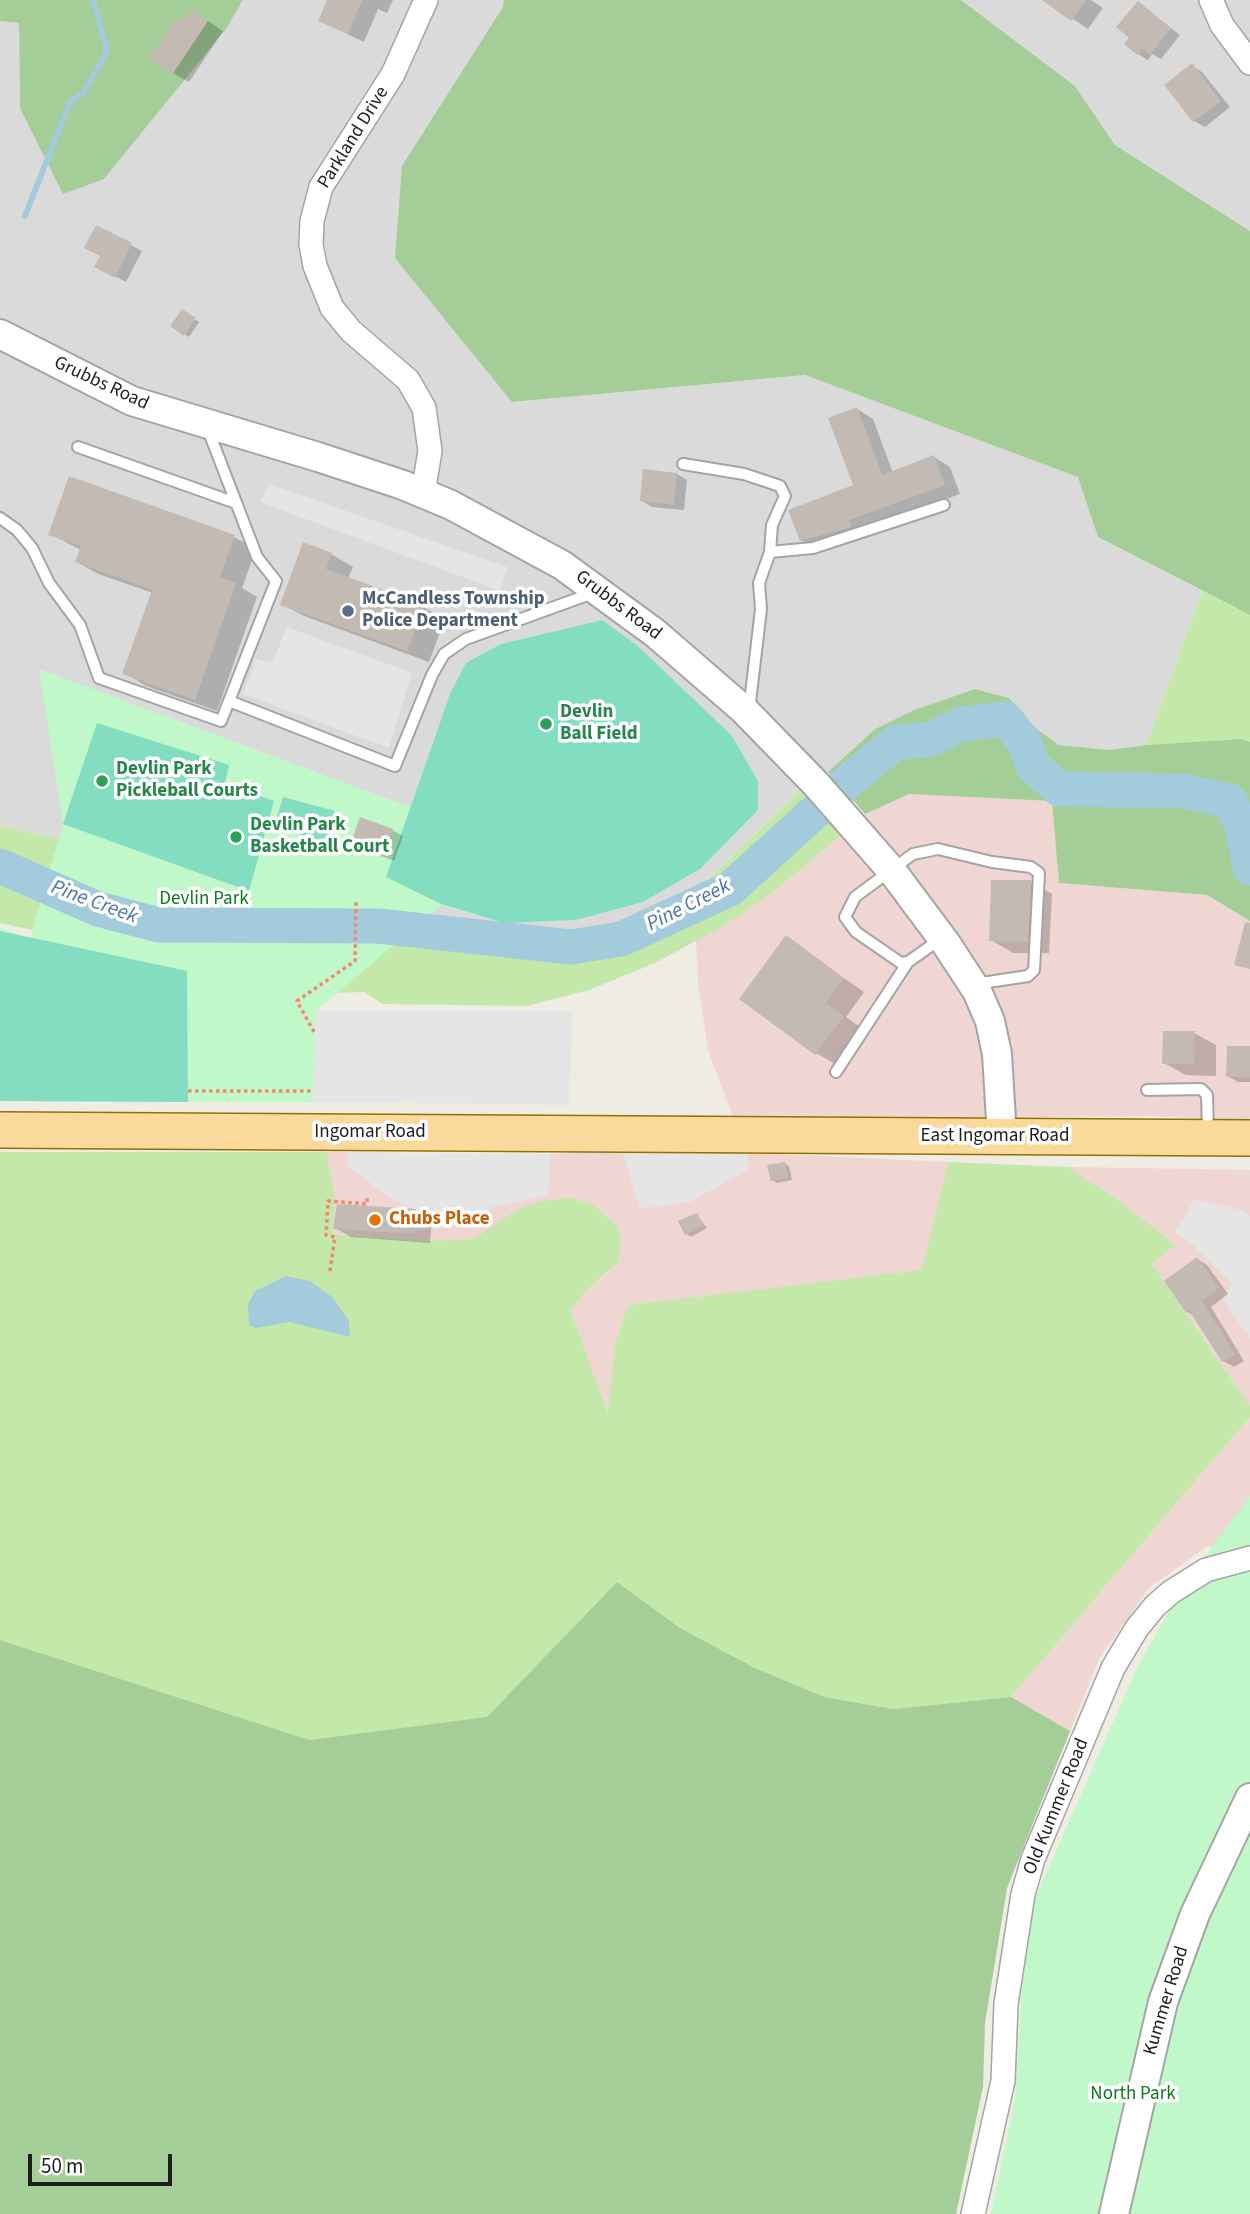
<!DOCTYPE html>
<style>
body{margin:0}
#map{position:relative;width:1250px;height:2214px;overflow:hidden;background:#eeece3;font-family:"Source Sans 3",sans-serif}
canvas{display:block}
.scale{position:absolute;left:28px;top:2154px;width:144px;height:32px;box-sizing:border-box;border:4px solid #1d1d1d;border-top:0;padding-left:9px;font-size:21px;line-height:24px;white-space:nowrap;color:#1d1d1d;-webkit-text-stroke:5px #fff;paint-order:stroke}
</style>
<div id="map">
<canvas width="1250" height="2214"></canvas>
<div class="scale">50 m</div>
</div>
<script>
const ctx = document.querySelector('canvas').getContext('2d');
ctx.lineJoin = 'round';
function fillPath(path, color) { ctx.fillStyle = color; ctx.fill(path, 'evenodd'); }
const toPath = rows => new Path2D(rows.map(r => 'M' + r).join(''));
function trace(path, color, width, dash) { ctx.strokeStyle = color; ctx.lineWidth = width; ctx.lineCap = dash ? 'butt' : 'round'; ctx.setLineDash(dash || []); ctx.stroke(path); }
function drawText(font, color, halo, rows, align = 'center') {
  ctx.font = font + ' "Source Sans 3",sans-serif'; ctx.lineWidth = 7; ctx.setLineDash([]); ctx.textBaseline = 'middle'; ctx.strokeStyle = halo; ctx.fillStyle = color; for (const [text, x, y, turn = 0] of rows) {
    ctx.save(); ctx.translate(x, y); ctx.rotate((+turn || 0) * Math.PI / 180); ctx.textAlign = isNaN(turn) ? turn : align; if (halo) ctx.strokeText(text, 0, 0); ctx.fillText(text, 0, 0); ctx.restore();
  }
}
fillPath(toPath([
 [243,0,504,0,512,402,805,375,1079,477,1098,537,1202,591,1146,745,1109,750,1059,745,1030,724,1009,698,975,689,914,710,875,729,828,772,802,789,682,903,615,939,531,945,429,918,308,908,76,843,0,826,0,21,19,23,20,108,104,179,226,29],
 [961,0,1250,0,1250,231,1115,145,1075,86]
]), '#dbdada');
fillPath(toPath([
 [909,794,1053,801,1059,883,1207,895,1250,921,1250,1121,1154,1116,734,1119,708,1050,698,983,696,940,775,891,865,814],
 [622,1149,749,1153,948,1162,923,1270,628,1305,615,1344,609,1415,571,1311,584,1293,610,1271,493,1227,474,1239,417,1241,332,1233,335,1199,327,1152,550,1155],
 [1067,1167,1250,1170,1250,1406,1152,1264,1174,1245,1117,1199],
 [1250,1417,1250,1541,1206,1547,1149,1588,1100,1657,1070,1731,1011,1697]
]), '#efd6d2');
fillPath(toPath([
 [1202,591,1250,615,1250,742,1241,739,1146,745],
 [802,789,842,834,775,891,720,928,655,963,589,990,527,1006,382,1004,365,992,330,993,0,923,0,826,76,843,308,908,429,918,531,945,615,939,682,904],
 [0,1152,327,1152,335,1199,332,1233,336,1234,417,1241,474,1239,518,1209,543,1201,569,1198,592,1204,617,1226,621,1241,619,1261,584,1293,571,1311,608,1413,615,1344,628,1305,922,1270,948,1162,1067,1167,1117,1199,1175,1245,1152,1264,1250,1406,1250,1417,1011,1697,893,1709,825,1697,755,1668,680,1628,617,1582,487,1718,308,1740,0,1640]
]), '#c3e8aa');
fillPath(toPath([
 [0,0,243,0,226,29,104,179,63,194,20,108,19,23,0,21],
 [504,0,961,0,1075,86,1115,145,1250,231,1250,615,1098,537,1078,477,805,375,512,402,395,258,402,166,503,7],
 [975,689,1009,698,1030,724,1059,745,1109,750,1146,745,1241,739,1250,742,1250,921,1207,895,1059,883,1052,801,909,794,865,814,828,772,875,729,914,710],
 [617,1582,680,1628,755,1668,825,1697,893,1709,1011,1697,1070,1731,1007,1888,985,2023,983,2087,956,2214,0,2214,0,1640,309,1740,487,1717]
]), '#a4cd98');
fillPath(toPath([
 [602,620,638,646,732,736,758,781,758,810,700,869,643,902,576,920,505,923,441,905,316,1011,313,1102,0,1101,0,928,30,938,63,824,39,669,410,807,450,694,466,663,501,644],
 [1250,1496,1250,2214,991,2214,1015,2100,1025,1936,1038,1892,1136,1670,1182,1588]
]), '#c0f8c9');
fillPath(toPath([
 [602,620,638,646,732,736,758,781,758,810,700,869,643,902,576,920,505,923,441,904,386,877,450,694,466,663,501,644],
 [97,723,229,765,225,784,274,801,249,891,63,824],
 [283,797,335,811,327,842,274,827],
 [0,931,187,971,188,1102,0,1101]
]), '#82ddc1');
fillPath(toPath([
 [269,484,507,567,500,591,260,502],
 [287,627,412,673,389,748,243,694,256,659,272,663],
 [316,1011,573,1011,569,1105,313,1102],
 [622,1150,749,1153,748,1170,689,1202,640,1209],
 [348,1152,550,1155,548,1195,492,1207,479,1222,415,1232,416,1210,391,1198,347,1166],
 [1195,1199,1245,1211,1250,1216,1250,1339,1222,1298,1232,1284,1192,1244,1174,1232]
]), '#e5e5e5');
fillPath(toPath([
 [286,1276,310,1281,332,1297,349,1321,350,1337,289,1322,256,1328,249,1325,248,1304,255,1291]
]), '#a4cbdb');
fillPath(toPath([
 [328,0,393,0,387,13,378,9,364,42,320,21],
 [1045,0,1091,0,1103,8,1088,29],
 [1138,3,1180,35,1161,59,1152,54,1148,60,1138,54,1131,37],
 [208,21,223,31,189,82,173,73,184,24],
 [1192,66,1202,72,1230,107,1205,127,1194,121],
 [96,227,142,251,126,282,107,272],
 [182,311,199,322,189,337,172,326],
 [857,409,873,419,893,473,934,457,950,467,960,494,864,529,866,535,818,550,801,540,855,486],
 [677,474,687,480,684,510,652,507,642,501],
 [50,534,234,537,256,549,242,588,257,597,217,711,146,686,125,673,153,593,98,574,77,562,81,550],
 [331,554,353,567,348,579,423,607,445,619,429,662,304,616,282,604],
 [392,830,403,836,394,861,352,844],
 [1030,882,1052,894,1049,953,1013,953,991,940],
 [786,938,864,992,846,1017,864,1030,837,1065,816,1053],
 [1194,1033,1216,1045,1216,1076,1186,1075,1164,1063],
 [1250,1050,1250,1082,1238,1082,1227,1076],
 [785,1164,789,1166,792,1180,777,1183,772,1180],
 [415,1210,432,1220,430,1243,351,1237,335,1228],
 [697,1215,707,1228,691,1237,687,1234],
 [1197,1259,1207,1265,1228,1294,1211,1307,1244,1361,1234,1367,1223,1361,1195,1316,1187,1312]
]), '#0003');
trace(toPath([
 [25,216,70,102,84,92,107,51,93,0]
]), '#a4cbdb', 6);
trace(toPath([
 [0,866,98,909,159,925,378,926,571,947,621,939,730,889,852,778,895,743,931,739,961,724,1006,719,1025,743,1032,765,1059,789,1183,791,1230,801,1242,827,1250,868]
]), '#a4cbdb', 35);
fillPath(toPath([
 [327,0,362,0,348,34,318,21],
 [1042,0,1086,0,1071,21],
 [1138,1,1171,28,1150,55,1142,49,1137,55,1124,44,1129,38,1116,27],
 [191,10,208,21,172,75,149,59,177,18,183,22],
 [1192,63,1221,101,1193,122,1164,85],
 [96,225,132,243,115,278,94,267,100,256,84,248],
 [182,309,196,318,184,336,170,326],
 [857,407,882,475,934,455,945,485,849,520,851,527,800,541,788,510,853,485,828,418],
 [643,469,677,473,674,505,640,501],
 [69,476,235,535,220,577,236,583,195,700,122,674,152,590,75,562,81,546,48,535],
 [303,542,332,553,326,569,424,605,407,651,280,605],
 [360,817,393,829,383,857,350,845],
 [991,880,1031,880,1028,942,989,941],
 [1245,922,1250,923,1250,969,1234,965],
 [786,935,844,978,826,1003,844,1016,815,1055,739,999],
 [1163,1031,1195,1031,1194,1064,1162,1064],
 [1227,1046,1250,1046,1250,1077,1226,1077],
 [785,1162,788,1178,771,1181,767,1165],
 [337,1204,416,1209,415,1234,333,1229],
 [697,1213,704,1226,685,1235,678,1221],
 [1197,1257,1219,1288,1202,1301,1235,1354,1222,1362,1189,1310,1186,1313,1164,1281]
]), '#c3bbb3');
const service = toPath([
 [207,427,257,557,276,581,229,701,395,766,432,675,444,654,466,639,593,593],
 [78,447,236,503],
 [683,464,744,474,780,486,785,496,772,525,770,552],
 [0,518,17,530,32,548,49,583,80,625,99,678,221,721,229,701],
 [749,711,761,609,759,583,770,552,813,548,944,505],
 [942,938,908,962,901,963,856,932,845,917,855,897,913,854,938,849,992,862,1031,867,1039,873,1034,970,1028,976,975,984],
 [836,1072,908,962],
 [1147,1090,1201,1089,1207,1095,1208,1135]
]);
const minor = toPath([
 [1211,0,1222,25,1250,63],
 [423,493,430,451,424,408,408,380,351,331,332,308,315,266,311,244,312,221,321,187,393,74,426,0],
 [973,2214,1003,2081,1006,2004,1023,1894,1033,1859,1113,1668,1137,1628,1155,1606,1171,1592,1206,1570,1250,1558]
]);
const tertiary = toPath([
 [0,334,132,401,318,457,403,485,451,505,562,565,655,633,744,710,816,784,892,871,945,942,977,991,990,1021,997,1054,1002,1137],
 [1114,2214,1163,2002,1195,1914,1250,1798]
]);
const primary = toPath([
 [0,1130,1250,1138]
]);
trace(service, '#a4a4a4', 14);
trace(minor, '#a4a4a4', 26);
trace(tertiary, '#a4a4a4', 32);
trace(primary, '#946f02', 38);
trace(toPath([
 [314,1032,297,1001,355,961,356,899],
 [188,1091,313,1091],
 [330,1271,335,1237,326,1235,328,1201,367,1204,367,1196]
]), '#f7856b', 3.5, [3.5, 3.5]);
trace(service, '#fff', 10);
trace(minor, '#fff', 23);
trace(tertiary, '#fff', 28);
trace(primary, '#fad99c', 35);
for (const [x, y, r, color] of [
 [348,611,7,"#5c6f8a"],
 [546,724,7,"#2e9e5b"],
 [102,781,7,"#2e9e5b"],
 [236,837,7,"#2e9e5b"],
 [375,1220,7,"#e8710a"]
]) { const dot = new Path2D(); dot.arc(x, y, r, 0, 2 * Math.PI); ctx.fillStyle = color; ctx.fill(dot); trace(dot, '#fff', 2.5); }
drawText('19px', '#1d1d1d', '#fff', [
 ["Parkland Drive",354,138,-58],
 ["Grubbs Road",101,384,25],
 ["Grubbs Road",618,606,37],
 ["Ingomar Road",370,1133],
 ["East Ingomar Road",995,1137],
 ["Old Kummer Road",1057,1807,-68],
 ["Kummer Road",1167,2001,-73]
]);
drawText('bold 19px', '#4e5e75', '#fff', [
 ["McCandless Township",362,600],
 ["Police Department",362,622]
], 'left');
drawText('bold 19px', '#27864d', '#fff', [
 ["Devlin",560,713],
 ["Ball Field",560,735],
 ["Devlin Park",116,770],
 ["Pickleball Courts",116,792],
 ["Devlin Park",250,826],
 ["Basketball Court",250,848]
], 'left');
drawText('19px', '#0d7a1f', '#fff', [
 ["Devlin Park",204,900],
 ["North Park",1133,2095]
]);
drawText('bold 19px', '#c56008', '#fff', [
 ["Chubs Place",389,1220]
], 'left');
drawText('italic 21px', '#4b74ab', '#fff', [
 ["Pine Creek",94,903,20],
 ["Pine Creek",689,906,-27]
]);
</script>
